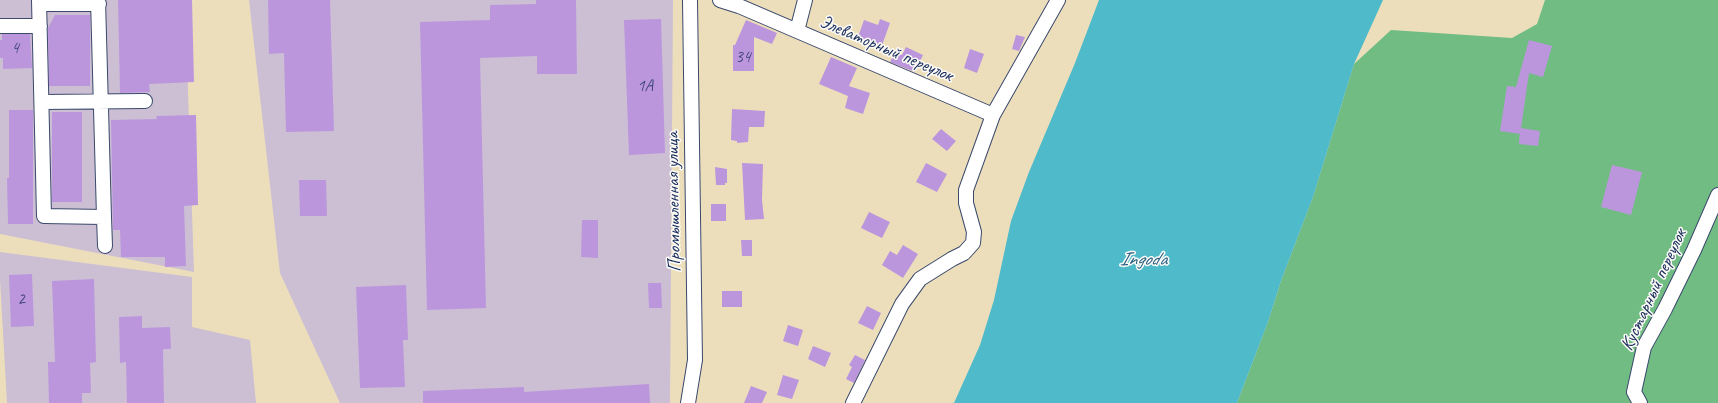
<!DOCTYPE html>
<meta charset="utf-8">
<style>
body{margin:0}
canvas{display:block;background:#ecdebb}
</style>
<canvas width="1718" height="403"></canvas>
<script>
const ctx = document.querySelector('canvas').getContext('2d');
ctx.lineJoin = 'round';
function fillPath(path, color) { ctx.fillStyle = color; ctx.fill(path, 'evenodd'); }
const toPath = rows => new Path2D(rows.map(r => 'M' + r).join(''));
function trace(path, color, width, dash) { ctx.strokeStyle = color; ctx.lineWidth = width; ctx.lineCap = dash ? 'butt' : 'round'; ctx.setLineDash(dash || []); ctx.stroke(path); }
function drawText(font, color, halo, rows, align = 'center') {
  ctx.font = font + ' Caveat,sans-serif'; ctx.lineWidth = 3; ctx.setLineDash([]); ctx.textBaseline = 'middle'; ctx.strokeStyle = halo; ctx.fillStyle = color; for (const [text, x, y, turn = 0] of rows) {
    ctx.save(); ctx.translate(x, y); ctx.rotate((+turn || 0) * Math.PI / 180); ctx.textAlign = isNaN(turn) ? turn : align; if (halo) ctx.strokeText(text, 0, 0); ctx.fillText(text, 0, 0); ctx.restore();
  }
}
fillPath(toPath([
 [0,0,185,0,194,272,0,234],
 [249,0,673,0,670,403,340,403,280,273],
 [0,252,192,277,192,327,250,340,256,403,7,403,0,280]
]), '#ccbfd4');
fillPath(toPath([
 [1545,0,1718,0,1718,403,1237,403,1268,322,1281,281,1313,197,1354,64,1391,30,1512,38,1537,24]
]), '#71bc83');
fillPath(toPath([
 [1099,0,1383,0,1354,64,1313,197,1281,281,1268,322,1237,403,954,403,980,345,994,300,1011,221,1029,172,1075,63]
]), '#4ebaca');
fillPath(toPath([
 [118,0,192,0,194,82,149,84,150,92,120,93],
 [268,0,330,0,334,131,286,132,284,53,269,54],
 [536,0,576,0,577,74,537,74,537,56,480,58,486,308,427,310,420,22,490,20,490,5,536,4],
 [55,15,90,15,90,86,49,86,48,28],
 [661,19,665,153,629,155,624,20],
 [880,19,890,23,881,48,857,40,864,20,878,25],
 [746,20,777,33,772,44,754,37,754,71,733,71,733,45,735,45],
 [2,34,30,34,32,68,3,69,3,58,0,58,0,40,2,40],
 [1016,35,1025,37,1019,51,1012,49],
 [1529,40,1552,46,1543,77,1529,73,1521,128,1540,131,1538,146,1519,144,1520,129,1520,134,1500,131,1507,86,1516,87],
 [906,47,923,55,915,72,890,62,895,52,902,55],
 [970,49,984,54,977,73,964,68],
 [831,57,857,68,849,86,870,93,863,114,845,108,848,96,819,84],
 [732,109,765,111,764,127,749,127,748,142,737,143,737,141,731,140],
 [9,110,33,110,33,224,8,224,7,178,9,178],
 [52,112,82,112,82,202,52,202],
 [196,115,198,205,184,206,186,266,165,267,165,257,121,257,120,230,113,230,111,120,157,119,156,116],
 [941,129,956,141,947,151,932,139],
 [742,163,763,164,762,200,764,219,745,220],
 [926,163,947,174,937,192,916,182],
 [1612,165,1642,172,1631,215,1601,207],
 [715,167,727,169,727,183,725,183,725,185,716,185],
 [299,180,326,180,327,216,300,216],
 [711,204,726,204,726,221,711,221],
 [869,212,890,222,882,238,861,228],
 [582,220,598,220,598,258,581,257],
 [741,240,752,240,752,256,742,256],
 [903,245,918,254,903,278,882,265,890,251,897,255],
 [32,274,34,326,11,327,9,275],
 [94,279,96,362,90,363,91,393,82,393,82,403,49,403,48,362,55,362,52,281],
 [648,283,661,283,662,308,649,308],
 [406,285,408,340,403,340,405,387,360,388,356,287],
 [722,291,742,291,742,307,722,307],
 [867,306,881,313,873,330,858,323],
 [142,316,142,328,170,327,171,349,163,349,164,403,127,403,126,362,120,363,119,317],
 [788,325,803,330,798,346,783,341],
 [813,346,831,353,825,367,808,359],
 [855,355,865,360,854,383,846,379,852,367,849,365],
 [783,375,799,380,792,399,777,395],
 [649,384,650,403,423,403,423,391,524,387,524,392],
 [751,386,767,392,762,403,744,403]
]), '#bc96dd');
const minor = toPath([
 [39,0,44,216,104,217,98,0],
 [720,0,739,6,993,115],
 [39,4,99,4],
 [0,26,40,26],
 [797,31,805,0],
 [42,102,145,101],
 [104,217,105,246],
 [688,403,695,360,690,0],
 [853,403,902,304,920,279,952,259,964,253,973,243,974,232,966,203,966,190,993,115,1058,0],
 [1640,403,1634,392,1644,347,1665,309,1694,250,1718,195]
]);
trace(minor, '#3a496c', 16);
trace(minor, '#fff', 14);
drawText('17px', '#43497e', null, [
 ["4",15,49],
 ["34",743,58],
 ["1А",645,87],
 ["2",21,300]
]);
drawText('19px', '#1b2f5e', '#fdfcf7', [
 ["Элеваторный переулок",886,49,23],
 ["Промышленная улица",674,202,-91],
 ["Кустарный переулок",1654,290,-65]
]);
drawText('italic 20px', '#2d6084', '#fdfcf7', [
 ["Ingoda",1143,260]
]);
</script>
